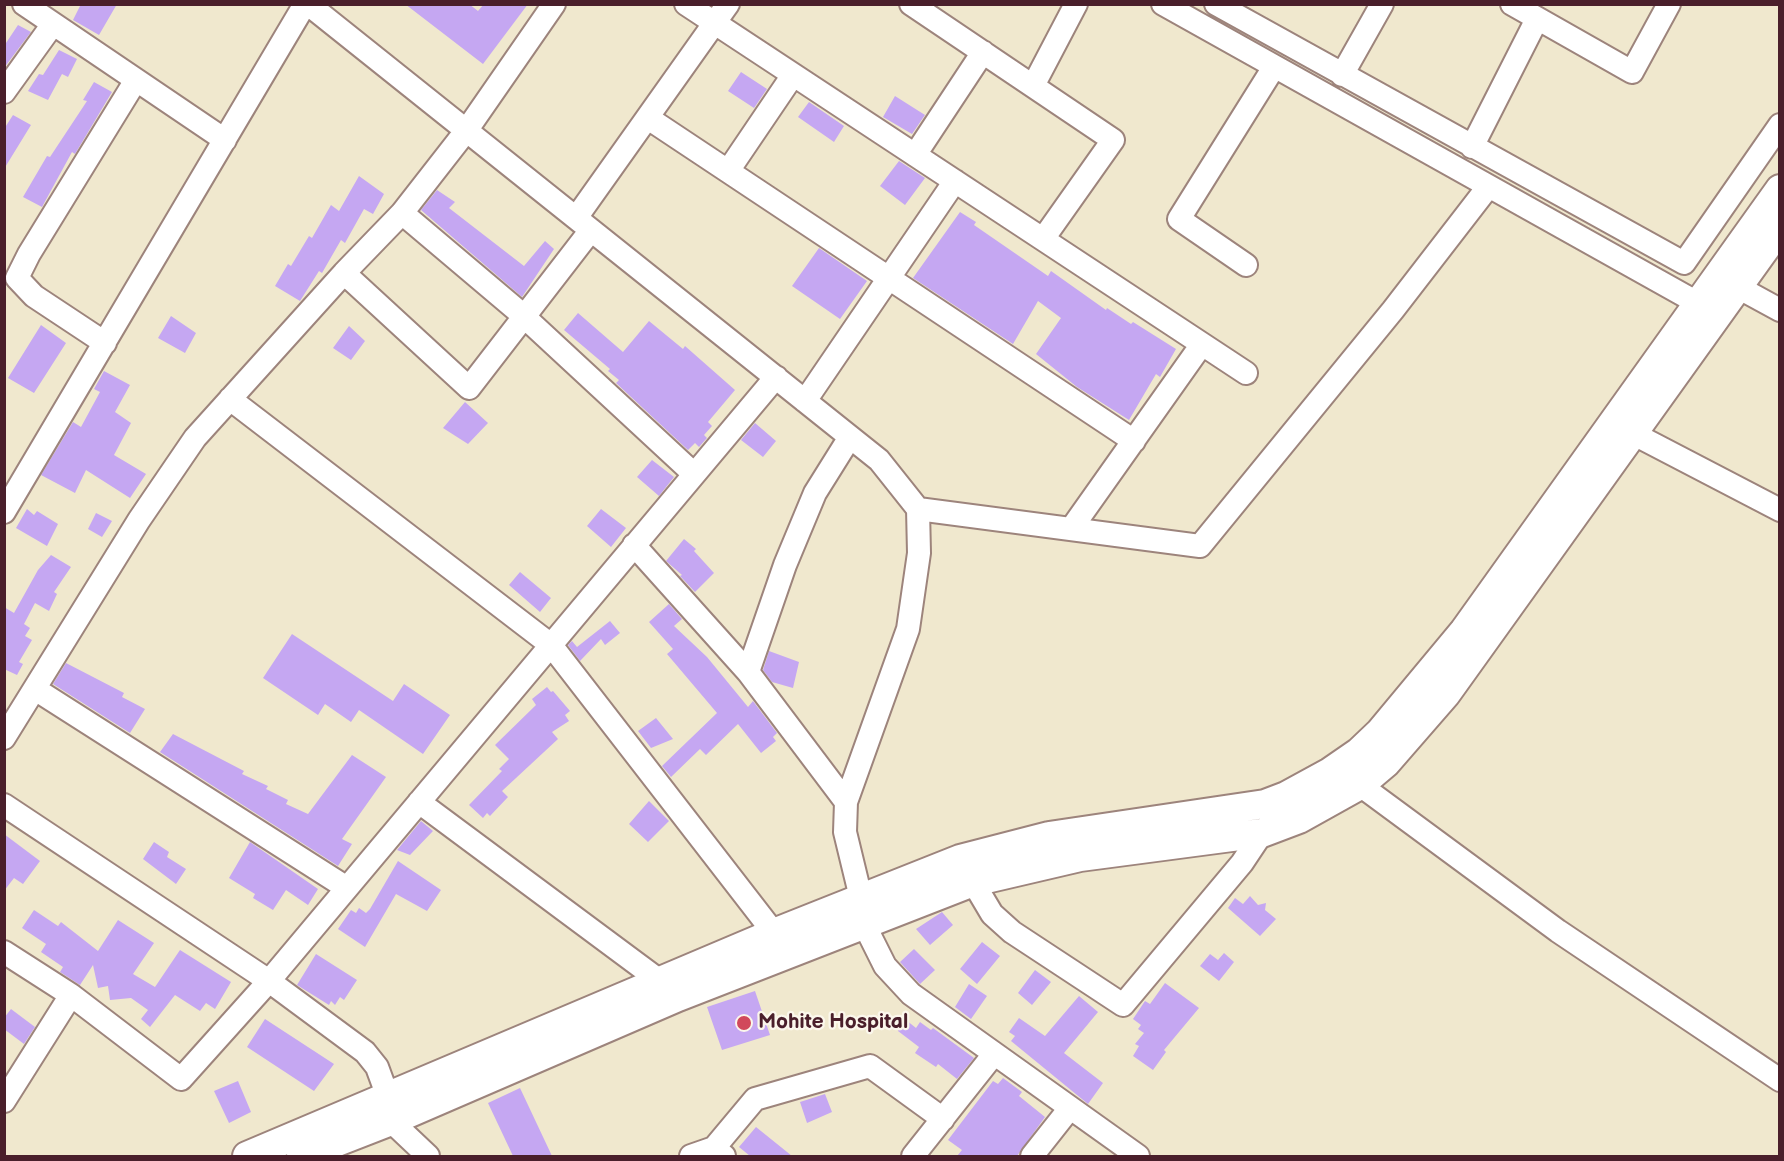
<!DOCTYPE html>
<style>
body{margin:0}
#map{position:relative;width:1784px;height:1161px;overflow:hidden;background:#f0e8ce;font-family:"Balsamiq Sans",sans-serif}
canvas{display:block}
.frame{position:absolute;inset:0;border:6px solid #4a1f2b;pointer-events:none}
</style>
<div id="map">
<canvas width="1784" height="1161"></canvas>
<div class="frame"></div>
</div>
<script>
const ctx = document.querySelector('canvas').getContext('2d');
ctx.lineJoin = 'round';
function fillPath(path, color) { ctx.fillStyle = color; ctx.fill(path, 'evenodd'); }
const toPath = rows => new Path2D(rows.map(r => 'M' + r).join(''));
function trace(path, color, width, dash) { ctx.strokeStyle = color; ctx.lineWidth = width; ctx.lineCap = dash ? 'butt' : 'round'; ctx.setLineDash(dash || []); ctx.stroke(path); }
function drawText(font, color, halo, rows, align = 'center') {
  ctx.font = font + ' "Balsamiq Sans",sans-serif'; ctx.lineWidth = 4.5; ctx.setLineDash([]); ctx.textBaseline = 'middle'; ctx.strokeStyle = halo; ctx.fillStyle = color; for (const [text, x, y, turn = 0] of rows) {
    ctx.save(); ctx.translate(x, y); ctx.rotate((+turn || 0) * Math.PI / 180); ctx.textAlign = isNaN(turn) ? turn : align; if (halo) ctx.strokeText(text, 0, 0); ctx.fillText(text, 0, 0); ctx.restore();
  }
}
fillPath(toPath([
 [81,4,117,4,99,35,73,20],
 [405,4,469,4,478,11,484,4,528,4,483,64],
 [18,25,31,32,4,68,4,46],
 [59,50,77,59,68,77,62,74,48,100,28,91,39,74,43,75],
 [741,72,767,89,754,108,728,91],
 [94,82,112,92,75,154,72,152,42,207,23,197,47,156,50,157,87,101,83,100],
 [895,96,925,115,912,134,883,117],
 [809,102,844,126,834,142,798,117],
 [13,115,31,125,4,169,4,129],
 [899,161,925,178,905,205,880,186],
 [359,176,384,194,373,214,364,209,345,243,341,240,322,273,319,271,300,301,275,286,288,264,291,266,309,236,312,238,331,205,339,211],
 [437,190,455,202,449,208,524,266,545,241,554,249,522,297,421,210],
 [960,212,976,222,974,225,1048,276,1051,271,1106,310,1107,308,1131,324,1133,322,1176,349,1160,377,1156,374,1129,420,1077,387,1036,354,1061,318,1038,301,1013,344,913,278],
 [819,248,867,281,840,319,792,286],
 [578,313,623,352,649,321,683,349,685,346,735,390,708,422,712,426,704,435,707,438,699,447,695,443,688,450,616,383,619,380,608,371,610,369,564,330],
 [171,316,196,333,185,353,158,338],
 [41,325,66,343,34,393,8,378],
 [349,326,365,341,351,360,333,348],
 [104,371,130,385,115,412,131,423,114,455,146,474,130,498,86,470,75,493,41,475,73,422,81,427,100,392,94,389],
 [465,402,488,423,468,444,443,428],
 [755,423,776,441,763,457,741,440],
 [652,460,674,477,659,496,637,477],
 [27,509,34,515,37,511,58,524,47,546,16,528],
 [601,509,626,528,611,547,587,526],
 [96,513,112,521,102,537,88,529],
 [684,539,696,549,694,551,714,573,695,592,680,576,682,575,666,561],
 [51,555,71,567,54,592,57,594,49,611,35,603,24,624,30,628,25,636,32,640,19,662,23,664,17,675,4,669,4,607,14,613,38,570],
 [520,572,551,598,540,612,509,585],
 [669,604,682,619,674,626,707,657,748,707,753,701,777,733,773,737,776,741,761,753,738,724,706,755,700,749,671,777,662,766,717,713,667,654,673,649,649,622],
 [610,621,620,633,605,645,601,639,580,661,568,645,572,641,577,647],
 [292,634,393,701,404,684,450,715,423,754,359,710,351,722,325,704,318,715,263,678],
 [769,651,799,662,793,688,772,682,763,670],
 [66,663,124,693,122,697,145,709,130,733,53,684],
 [547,687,551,692,553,691,570,711,565,715,569,721,552,732,558,739,502,791,508,797,490,816,487,813,483,818,469,805,502,771,499,769,509,759,495,745,536,705,532,699],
 [656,718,673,739,651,748,638,731],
 [173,734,244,771,242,774,268,786,266,789,288,800,286,804,308,814,352,755,386,777,342,839,352,844,338,866,160,752],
 [649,801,669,821,648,842,629,824],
 [421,821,433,831,410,855,397,850],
 [4,834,40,861,23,884,14,878,4,891],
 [154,842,169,852,167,857,186,869,176,884,143,859],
 [250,842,318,889,308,905,286,890,273,910,253,898,255,894,229,878],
 [398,861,441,890,427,911,396,894,365,947,338,929,351,910,356,913,359,908,366,913,370,909],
 [1250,896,1258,905,1266,903,1265,910,1276,919,1260,936,1228,908,1235,898,1243,904],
 [34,910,58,926,61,922,98,951,118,920,154,943,133,974,155,987,180,950,231,982,215,1009,206,1003,200,1011,175,995,150,1027,141,1019,148,1010,131,998,110,1000,108,986,98,988,93,965,80,985,60,972,63,967,41,952,46,944,22,928],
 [942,912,953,925,930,945,916,929],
 [982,942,1000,956,977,984,960,969],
 [914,949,935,970,920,984,900,962],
 [1224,953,1234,962,1219,981,1200,966,1210,954,1218,960],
 [316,954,357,980,344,1000,340,997,335,1005,331,1001,329,1005,297,985],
 [1035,970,1051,982,1032,1005,1018,993],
 [1165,983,1199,1008,1164,1050,1166,1052,1153,1070,1133,1056,1139,1046,1135,1044,1144,1033,1138,1029,1141,1025,1133,1019,1145,1001,1150,1004],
 [969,984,987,996,971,1019,955,1007],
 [755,991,770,1035,722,1050,707,1007],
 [1079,996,1098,1012,1064,1053,1103,1083,1088,1104,1011,1041,1015,1036,1009,1032,1019,1018,1045,1036],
 [11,1009,35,1027,24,1044,4,1029,4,1018],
 [265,1019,334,1064,314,1091,247,1047],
 [906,1020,916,1028,920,1022,931,1030,933,1028,974,1058,957,1079,938,1064,936,1067,915,1053,919,1047,898,1031],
 [1003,1078,1022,1092,1019,1096,1045,1117,1017,1156,957,1156,962,1150,948,1140,993,1081,998,1084],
 [238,1081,251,1112,229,1123,214,1091],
 [520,1088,552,1156,513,1156,488,1103],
 [825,1094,832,1112,807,1123,800,1102],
 [756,1127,792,1156,750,1156,739,1147]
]), '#c5a7f2');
const minor = toPath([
 [24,4,225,140],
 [308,4,879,460,918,509,919,553,908,629,846,802,845,832,861,898,863,922,885,966,911,994,1138,1156],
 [686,4,1246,373],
 [911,4,1113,140,1043,239],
 [1163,4,1712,311],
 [1216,4,1684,263,1780,125],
 [1512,4,1632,72,1669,4],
 [1342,75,1382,4],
 [1033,86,1076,4],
 [4,92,53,24],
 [648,118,1134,441],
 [1472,147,1537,19],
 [915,155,983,52],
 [728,171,793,75],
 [402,213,518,311,694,474],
 [576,218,728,4],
 [1246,265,1179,219,1274,67],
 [344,273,469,388,591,230],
 [1723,279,1780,310],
 [105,343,34,296,17,278,29,254,136,80],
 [230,399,551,645,774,933],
 [805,401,955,181],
 [1632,433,1780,510],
 [918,509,1200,546,1393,310,1488,187],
 [4,512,305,4],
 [1071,529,1202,344],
 [634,545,748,672,846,802],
 [748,672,785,565,815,493,850,437],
 [35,689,347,888],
 [4,738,139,520,195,438,344,273,402,213,466,131,554,4],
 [1350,773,1360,785,1558,931,1780,1080],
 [419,802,660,981],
 [4,805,269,981,365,1052,377,1067,388,1097,391,1121,428,1156],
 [973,882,992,914,1012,932,1123,1005,1242,863,1262,833],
 [4,952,71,995],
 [4,1101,71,995,181,1079,269,981,776,377],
 [691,1156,714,1148],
 [724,1156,714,1148,755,1099,870,1066,943,1119],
 [913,1156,994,1054],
 [1032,1156,1070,1108]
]);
const major = toPath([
 [247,1156,774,933,960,859,1049,836,1265,804,1286,796,1330,772,1359,752,1380,732,1464,631,1780,189],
 [301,1156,391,1121,678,997,973,882,1080,857,1262,833,1299,819,1360,785,1386,763,1446,694,1780,228]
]);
trace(minor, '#9d847c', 26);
trace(major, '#9d847c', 32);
trace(minor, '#fff', 22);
trace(major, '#fff', 28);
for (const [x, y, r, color] of [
 [744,1023,8,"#d1495b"]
]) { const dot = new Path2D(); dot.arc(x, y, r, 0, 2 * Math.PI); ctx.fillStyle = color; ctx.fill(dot); trace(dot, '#fbf7ec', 2); }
drawText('bold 21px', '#4a1f2b', '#fbf7ec', [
 ["Mohite Hospital",758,1023]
], 'left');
</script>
